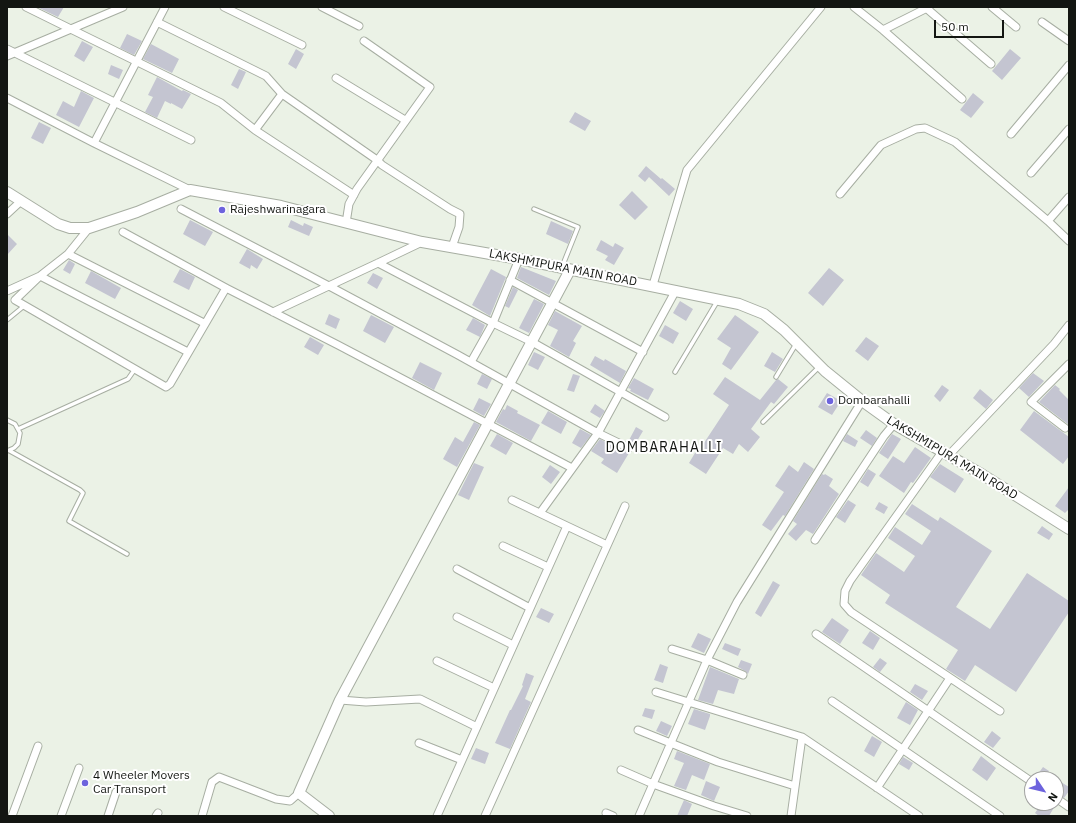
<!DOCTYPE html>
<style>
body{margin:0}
#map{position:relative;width:1076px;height:823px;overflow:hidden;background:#ebf2e6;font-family:"IBM Plex Sans",sans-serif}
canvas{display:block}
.frame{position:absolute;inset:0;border:8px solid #131612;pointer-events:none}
.north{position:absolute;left:1024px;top:771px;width:40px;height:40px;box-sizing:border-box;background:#fff;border:1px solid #a1a2a0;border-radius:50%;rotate:125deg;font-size:11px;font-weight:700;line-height:16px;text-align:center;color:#131612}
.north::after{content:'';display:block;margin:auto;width:14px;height:18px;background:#6d63dd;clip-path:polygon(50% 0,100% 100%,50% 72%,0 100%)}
.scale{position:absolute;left:934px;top:20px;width:70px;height:18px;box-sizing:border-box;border:2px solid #131612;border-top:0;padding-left:5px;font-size:12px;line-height:14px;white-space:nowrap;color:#131612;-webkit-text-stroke:3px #fff;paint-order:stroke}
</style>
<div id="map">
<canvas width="1076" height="823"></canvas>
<div class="frame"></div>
<div class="north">N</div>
<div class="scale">50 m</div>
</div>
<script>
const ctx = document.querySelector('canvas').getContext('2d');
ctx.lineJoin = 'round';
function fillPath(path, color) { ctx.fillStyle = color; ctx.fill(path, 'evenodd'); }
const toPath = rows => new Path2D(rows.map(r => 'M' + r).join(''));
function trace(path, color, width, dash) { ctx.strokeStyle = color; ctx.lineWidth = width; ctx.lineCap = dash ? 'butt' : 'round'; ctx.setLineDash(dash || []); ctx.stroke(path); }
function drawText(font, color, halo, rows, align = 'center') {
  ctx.font = font + ' "IBM Plex Sans",sans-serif'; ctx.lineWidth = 4; ctx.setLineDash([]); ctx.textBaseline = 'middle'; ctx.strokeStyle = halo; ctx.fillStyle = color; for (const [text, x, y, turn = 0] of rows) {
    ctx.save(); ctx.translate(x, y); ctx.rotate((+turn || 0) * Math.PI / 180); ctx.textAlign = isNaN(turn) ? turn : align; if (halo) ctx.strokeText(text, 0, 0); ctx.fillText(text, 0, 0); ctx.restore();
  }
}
fillPath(toPath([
 [37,7,64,7,58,17],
 [127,34,142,41,134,55,120,48],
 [82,41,93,47,84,62,74,56],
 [151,44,179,59,172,73,143,59],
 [296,49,304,54,296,69,288,64],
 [1010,49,1021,58,1002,80,992,71],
 [111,65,123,70,119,79,108,74],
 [239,69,246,72,238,89,231,85],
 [157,77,182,91,183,90,191,94,182,109,171,103,171,104,165,101,157,118,145,112,153,97,148,95],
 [81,91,94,98,79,127,56,115,63,101,74,107],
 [973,93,984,102,971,118,960,110],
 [575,112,591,121,585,131,569,122],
 [39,122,51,128,43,144,31,138],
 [646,166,661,179,662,178,675,189,669,196,649,177,645,182,638,176],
 [632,191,648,207,635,220,619,205],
 [190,220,213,232,205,246,183,234],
 [291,220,303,226,304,223,313,227,309,236,288,227],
 [551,221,573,231,568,244,546,234],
 [7,234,17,244,7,255],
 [601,240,613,247,615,243,624,248,614,265,605,260,608,256,596,250],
 [247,249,263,259,257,269,251,265,250,269,239,263],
 [69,260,75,264,70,274,63,270],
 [521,267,556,281,549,295,517,278],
 [829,268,844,280,823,306,808,293],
 [180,269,195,277,189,290,173,282],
 [491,269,506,277,490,316,472,305],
 [91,271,121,288,115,299,85,283],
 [373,273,383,278,377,289,367,283],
 [513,287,518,290,509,308,505,306],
 [534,299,544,304,529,333,519,328],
 [680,301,693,309,686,321,673,313],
 [555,311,582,326,573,341,576,343,569,357,550,346,558,330,548,325],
 [329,314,340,319,336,329,325,324],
 [371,315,394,327,385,343,363,331],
 [735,315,759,332,731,370,722,364,731,348,717,339],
 [473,318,485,325,480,337,466,330],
 [665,325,679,333,673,344,659,336],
 [310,337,324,345,318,355,304,347],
 [866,337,879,346,868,361,855,351],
 [534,352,545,357,538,370,528,365],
 [772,352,783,359,775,372,764,366],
 [595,356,604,361,605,359,626,371,620,383,590,365],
 [420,362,442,373,434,390,412,378],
 [1033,373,1044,381,1029,397,1019,388],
 [482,374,492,379,487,389,477,384],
 [573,374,580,376,574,392,567,390],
 [725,377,760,400,776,380,778,379,788,387,774,404,771,402,751,429,760,437,748,452,739,444,733,454,723,448,706,474,689,463,698,448,700,449,729,405,713,394],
 [634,378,654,389,648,400,630,391,631,389,628,388],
 [942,385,949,390,940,402,934,396],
 [1055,385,1060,389,1059,390,1069,400,1069,425,1039,402],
 [980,389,993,400,986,409,973,398],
 [827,393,841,401,832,415,818,407],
 [479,398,491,404,484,416,473,410],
 [595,404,605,411,600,418,590,412],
 [507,405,518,411,517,413,540,425,531,441,496,422,503,409,505,410],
 [548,411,567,422,561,434,541,423],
 [1034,411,1069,437,1069,456,1063,464,1020,430],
 [474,422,480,425,457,467,443,459,455,437,463,442],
 [636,427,643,431,634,446,628,442],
 [580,429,591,435,581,448,572,443],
 [866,430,877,438,872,446,860,438],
 [497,434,513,443,506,455,490,446],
 [847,434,858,441,855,447,843,441],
 [892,434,901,439,888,459,879,453],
 [600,439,622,451,629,453,617,473,601,463,604,459,591,451],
 [915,447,931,458,913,483,911,482,904,493,879,476,893,456,904,463],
 [804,462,814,469,785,516,783,515,771,531,762,525,784,492,775,486,789,465,798,472],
 [474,463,484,467,469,500,458,495],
 [940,464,964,479,955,493,930,477],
 [550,465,560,472,551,484,542,477],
 [868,469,876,474,868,487,860,482],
 [822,474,824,475,825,474,833,479,829,486,839,494,813,534,806,530,796,541,788,534,797,524,793,521],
 [1069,487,1069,509,1065,513,1055,506],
 [848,500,856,505,845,523,836,517],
 [879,502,888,507,884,514,875,509],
 [912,504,938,521,940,517,992,551,956,607,990,629,1027,573,1069,601,1069,612,1016,692,975,665,965,681,946,669,958,650,885,603,890,595,861,575,876,553,904,572,915,556,888,538,895,527,922,545,931,531,905,514],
 [1042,526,1053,534,1049,540,1037,533],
 [773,581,780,585,761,617,755,613],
 [541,608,554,614,549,623,536,617],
 [832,618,849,630,840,644,822,632],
 [870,631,880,638,873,650,862,643],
 [698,633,711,639,704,653,691,647],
 [725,643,741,649,738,656,722,649],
 [880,658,887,663,880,672,873,667],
 [741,660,752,664,748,674,745,671,738,667],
 [660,664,668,667,663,683,654,680],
 [710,667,739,679,734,694,718,690,713,704,698,700],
 [526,673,534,676,525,699,531,702,510,749,495,743,510,710,511,710,523,686,522,685],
 [915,684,928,691,922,700,910,692],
 [906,702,918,710,910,725,897,718],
 [645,708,655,710,652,719,642,716],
 [694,709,710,714,710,716,705,730,688,724],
 [661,721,672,726,667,736,656,731],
 [992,731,1001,738,993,748,984,742],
 [872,736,882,742,874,757,864,751],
 [476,748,489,753,485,764,471,759],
 [677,751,710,764,704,780,692,775,686,790,674,786,684,763,674,759],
 [981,756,996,768,987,781,972,770],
 [903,757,913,763,909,770,899,764],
 [1043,767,1049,771,1044,779,1036,779,1035,778],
 [1056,779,1069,787,1069,791,1064,798,1056,793],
 [706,781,720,787,714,801,701,795],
 [684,800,692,804,687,816,677,816],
 [1042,803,1054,803,1056,804,1049,816,1039,816,1035,813]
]), '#c4c5d1');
const lane = toPath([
 [534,209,578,227,562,267],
 [7,320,24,306],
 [675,372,718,300],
 [776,377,796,344],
 [7,420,15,424,20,433,18,444,14,448,7,451],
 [763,422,819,367],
 [18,429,128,379,135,369],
 [10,451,80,490,83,493,69,521,127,554]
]);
const street = toPath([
 [26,7,221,103,255,130,354,195],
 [224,7,302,45],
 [322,7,359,26],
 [854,7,883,30,962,99],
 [925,7,991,64],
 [992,7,1016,27],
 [157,22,266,76,282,94,377,160,382,165,450,209,460,214,459,227,452,247],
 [1042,22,1069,41],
 [883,30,929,7],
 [7,49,191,140],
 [7,56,123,7],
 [336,78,405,120],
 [7,98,94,143,190,190],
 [255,130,282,94],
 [1011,134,1069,65],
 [94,143,165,7],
 [1031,173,1069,129],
 [840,194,881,145,916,129,925,128,955,142,1048,221,1069,241],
 [181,209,329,286,458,355,598,433,629,448],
 [7,214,21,201],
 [1048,221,1069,197],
 [346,223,349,204,357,189,430,87,364,41],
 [89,228,68,254,40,276,15,300,166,387,170,384,226,288],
 [123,232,226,288,338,345,572,468],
 [68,254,204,323],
 [378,263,493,323,519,259],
 [510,280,643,352],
 [653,285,687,170,821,7],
 [7,291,40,276,188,352],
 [273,312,378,263,422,242],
 [471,362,493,323,532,342,665,417],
 [1065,428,1031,402,1069,364],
 [942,452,850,581,845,591,844,604,851,612,1000,711],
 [948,456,1054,344,1069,325],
 [512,500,607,545],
 [540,513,598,433,676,290],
 [815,540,884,436,894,424],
 [503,546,548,567],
 [457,569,530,608],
 [457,617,513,645],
 [816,634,1032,782],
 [672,649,707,660,743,675],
 [437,661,494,688],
 [656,692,802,737,919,816],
 [340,700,366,702,420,699,477,727],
 [832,701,1000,816],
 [638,730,718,762,795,786],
 [419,743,462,760],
 [621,770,653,784,714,806,747,816],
 [877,788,950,678],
 [1056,798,1069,807],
 [606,813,613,816],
 [12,816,38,746],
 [61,816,79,768],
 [108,816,116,792],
 [156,816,158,813],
 [202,816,212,782,219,777,276,799,290,801,299,793],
 [437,816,567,526],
 [485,816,625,506],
 [639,816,707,660,737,602,862,401],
 [791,816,802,737]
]);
const secondary = toPath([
 [7,192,58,224,70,228,89,228,137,212,190,190,281,206,422,242,519,259,739,304,764,314,784,330,825,371,862,401,894,424,983,475,1069,529],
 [329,816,299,793,340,700,570,270]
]);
trace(lane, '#a7aea2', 5.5);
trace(street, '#a7aea2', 9);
trace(secondary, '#a7aea2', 12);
trace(lane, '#fff', 3.5);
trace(street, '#fff', 7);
trace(secondary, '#fff', 10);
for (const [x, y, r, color] of [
 [222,210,4,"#6d63dd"],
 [830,401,4,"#6d63dd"],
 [85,783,4,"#6d63dd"]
]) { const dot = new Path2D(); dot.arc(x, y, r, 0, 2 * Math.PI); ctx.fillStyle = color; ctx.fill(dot); trace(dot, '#fff', 1.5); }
drawText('12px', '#131612', '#fff', [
 ["Rajeshwarinagara",230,210],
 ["Dombarahalli",838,401],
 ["4 Wheeler Movers",93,776],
 ["Car Transport",93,790]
], 'left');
drawText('12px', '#131612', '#fff', [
 ["LAKSHMIPURA MAIN ROAD",563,268,11],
 ["LAKSHMIPURA MAIN ROAD",952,458,31]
]);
ctx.letterSpacing = '1px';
drawText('14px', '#131612', '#fff', [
 ["DOMBARAHALLI",664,448]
]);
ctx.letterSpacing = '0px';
</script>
